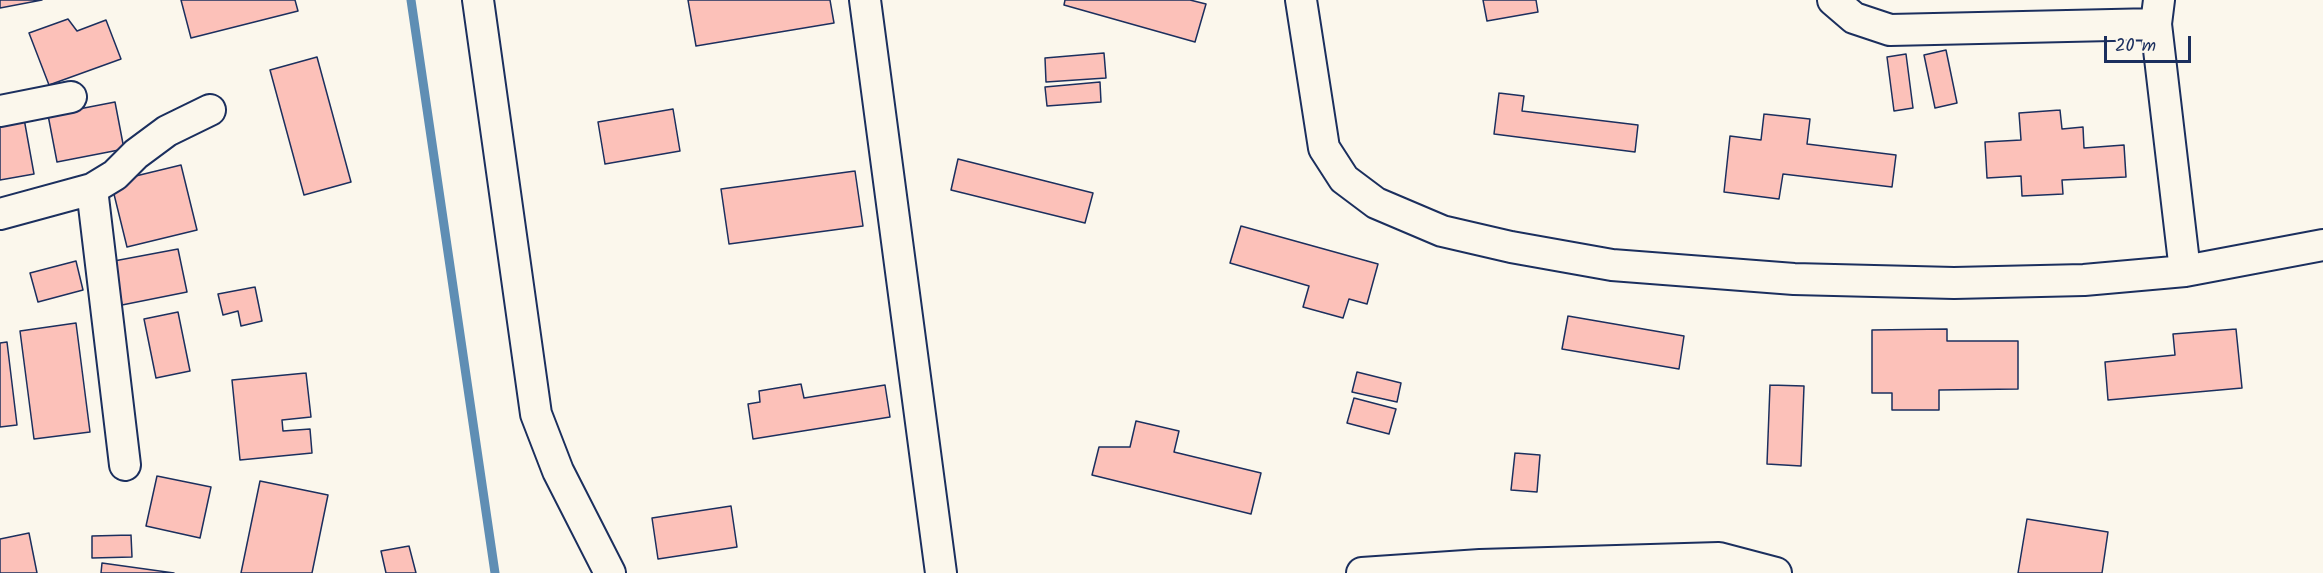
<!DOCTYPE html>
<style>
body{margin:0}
#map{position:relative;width:2323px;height:573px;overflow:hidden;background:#fbf7ec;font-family:Kalam,sans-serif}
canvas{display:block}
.scale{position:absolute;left:2104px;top:36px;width:87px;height:27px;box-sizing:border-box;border:3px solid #1b2f5e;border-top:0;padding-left:8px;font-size:18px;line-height:21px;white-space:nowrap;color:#1b2f5e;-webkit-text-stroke:4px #fbf7ec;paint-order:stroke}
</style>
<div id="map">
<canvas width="2323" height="573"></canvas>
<div class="scale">20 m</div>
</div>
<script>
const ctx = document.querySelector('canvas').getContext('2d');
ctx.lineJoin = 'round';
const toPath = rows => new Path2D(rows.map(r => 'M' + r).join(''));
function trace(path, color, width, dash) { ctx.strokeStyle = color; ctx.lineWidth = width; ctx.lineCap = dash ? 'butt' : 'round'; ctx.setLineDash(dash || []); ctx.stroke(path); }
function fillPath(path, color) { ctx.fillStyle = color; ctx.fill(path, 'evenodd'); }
trace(toPath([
 [411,0,495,573]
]), '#5f8eb4', 9);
const building = toPath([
 [0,0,42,0,0,8,0,0],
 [181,0,295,0,298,11,191,38,181,0],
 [688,0,830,0,834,23,696,46,688,0],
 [1065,0,1190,0,1206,4,1195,42,1064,5,1065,0],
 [1483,0,1536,0,1538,12,1487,21,1483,0],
 [68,19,77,31,106,20,121,59,49,85,29,33,68,19],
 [1946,50,1957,103,1935,108,1924,55,1946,50],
 [1104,53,1106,78,1046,82,1045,58,1104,53],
 [1906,54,1913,108,1894,111,1887,57,1906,54],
 [317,57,351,182,304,195,270,70,317,57],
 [1100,82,1101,102,1047,106,1045,87,1100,82],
 [1499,93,1524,96,1522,111,1638,125,1635,152,1494,134,1499,93],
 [115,102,124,149,57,162,48,115,115,102],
 [673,109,680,151,605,164,598,122,673,109],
 [2060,110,2062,129,2083,127,2084,148,2124,145,2126,177,2062,180,2063,194,2022,196,2021,176,1987,178,1985,142,2021,140,2019,113,2060,110],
 [23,113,34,174,0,180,0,117,23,113],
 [1764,114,1810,119,1807,144,1896,155,1892,187,1783,174,1779,199,1724,192,1730,136,1761,140,1764,114],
 [958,159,1093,193,1085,223,951,190,958,159],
 [181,165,197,230,127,247,111,182,181,165],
 [855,171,863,226,729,244,721,189,855,171],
 [1241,226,1378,264,1367,304,1349,299,1343,318,1303,307,1309,286,1230,263,1241,226],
 [178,249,187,292,122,305,114,261,178,249],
 [76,261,83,290,38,302,30,273,76,261],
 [255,287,262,321,241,326,238,311,223,315,218,294,255,287],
 [178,312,190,371,156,378,144,319,178,312],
 [1568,316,1684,336,1679,369,1562,349,1568,316],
 [76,323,90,432,34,439,20,331,76,323],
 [1947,329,1947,341,2018,341,2018,389,1939,390,1939,410,1892,410,1892,393,1872,393,1872,330,1947,329],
 [2236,329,2242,388,2108,400,2105,362,2175,355,2173,334,2236,329],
 [7,342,17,425,0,427,0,343,7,342],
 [1357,372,1401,383,1397,402,1352,392,1357,372],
 [306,373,311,417,282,420,283,431,310,429,312,453,240,460,232,380,306,373],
 [801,384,804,398,885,385,890,417,753,439,748,404,760,402,759,391,801,384],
 [1770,385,1804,386,1801,466,1767,464,1770,385],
 [1354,398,1396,409,1389,434,1347,423,1354,398],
 [1136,421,1179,431,1174,452,1261,473,1251,514,1092,475,1099,447,1130,447,1136,421],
 [1515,453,1540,455,1537,492,1511,490,1515,453],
 [157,476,211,487,200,538,146,526,157,476],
 [260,481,328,495,312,573,241,573,260,481],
 [731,506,737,547,658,559,652,518,731,506],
 [2027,519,2108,532,2102,573,2018,573,2027,519],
 [29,533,37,573,0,573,0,539,29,533],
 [131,535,132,557,92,558,92,536,131,535],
 [409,546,416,573,386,573,381,551,409,546],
 [102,563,174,573,101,573,102,563]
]);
fillPath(building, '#fcc1b9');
trace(building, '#1b2f5e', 1.5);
const minor = toPath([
 [478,0,536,414,558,471,610,573],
 [865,0,941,573],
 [1301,0,1324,148,1344,179,1376,203,1442,231,1511,247,1612,265,1794,279,1954,283,2084,280,2185,271,2323,245],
 [1833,0,1854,18,1890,30,2156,24],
 [2159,0,2156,24,2185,271],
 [0,111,71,97],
 [92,189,125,465],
 [0,214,92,189,115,175,136,154,167,131,210,110],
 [1362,573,1480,565,1719,558,1776,573]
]);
trace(minor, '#1b2f5e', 34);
trace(minor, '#fbf7ec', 30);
</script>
